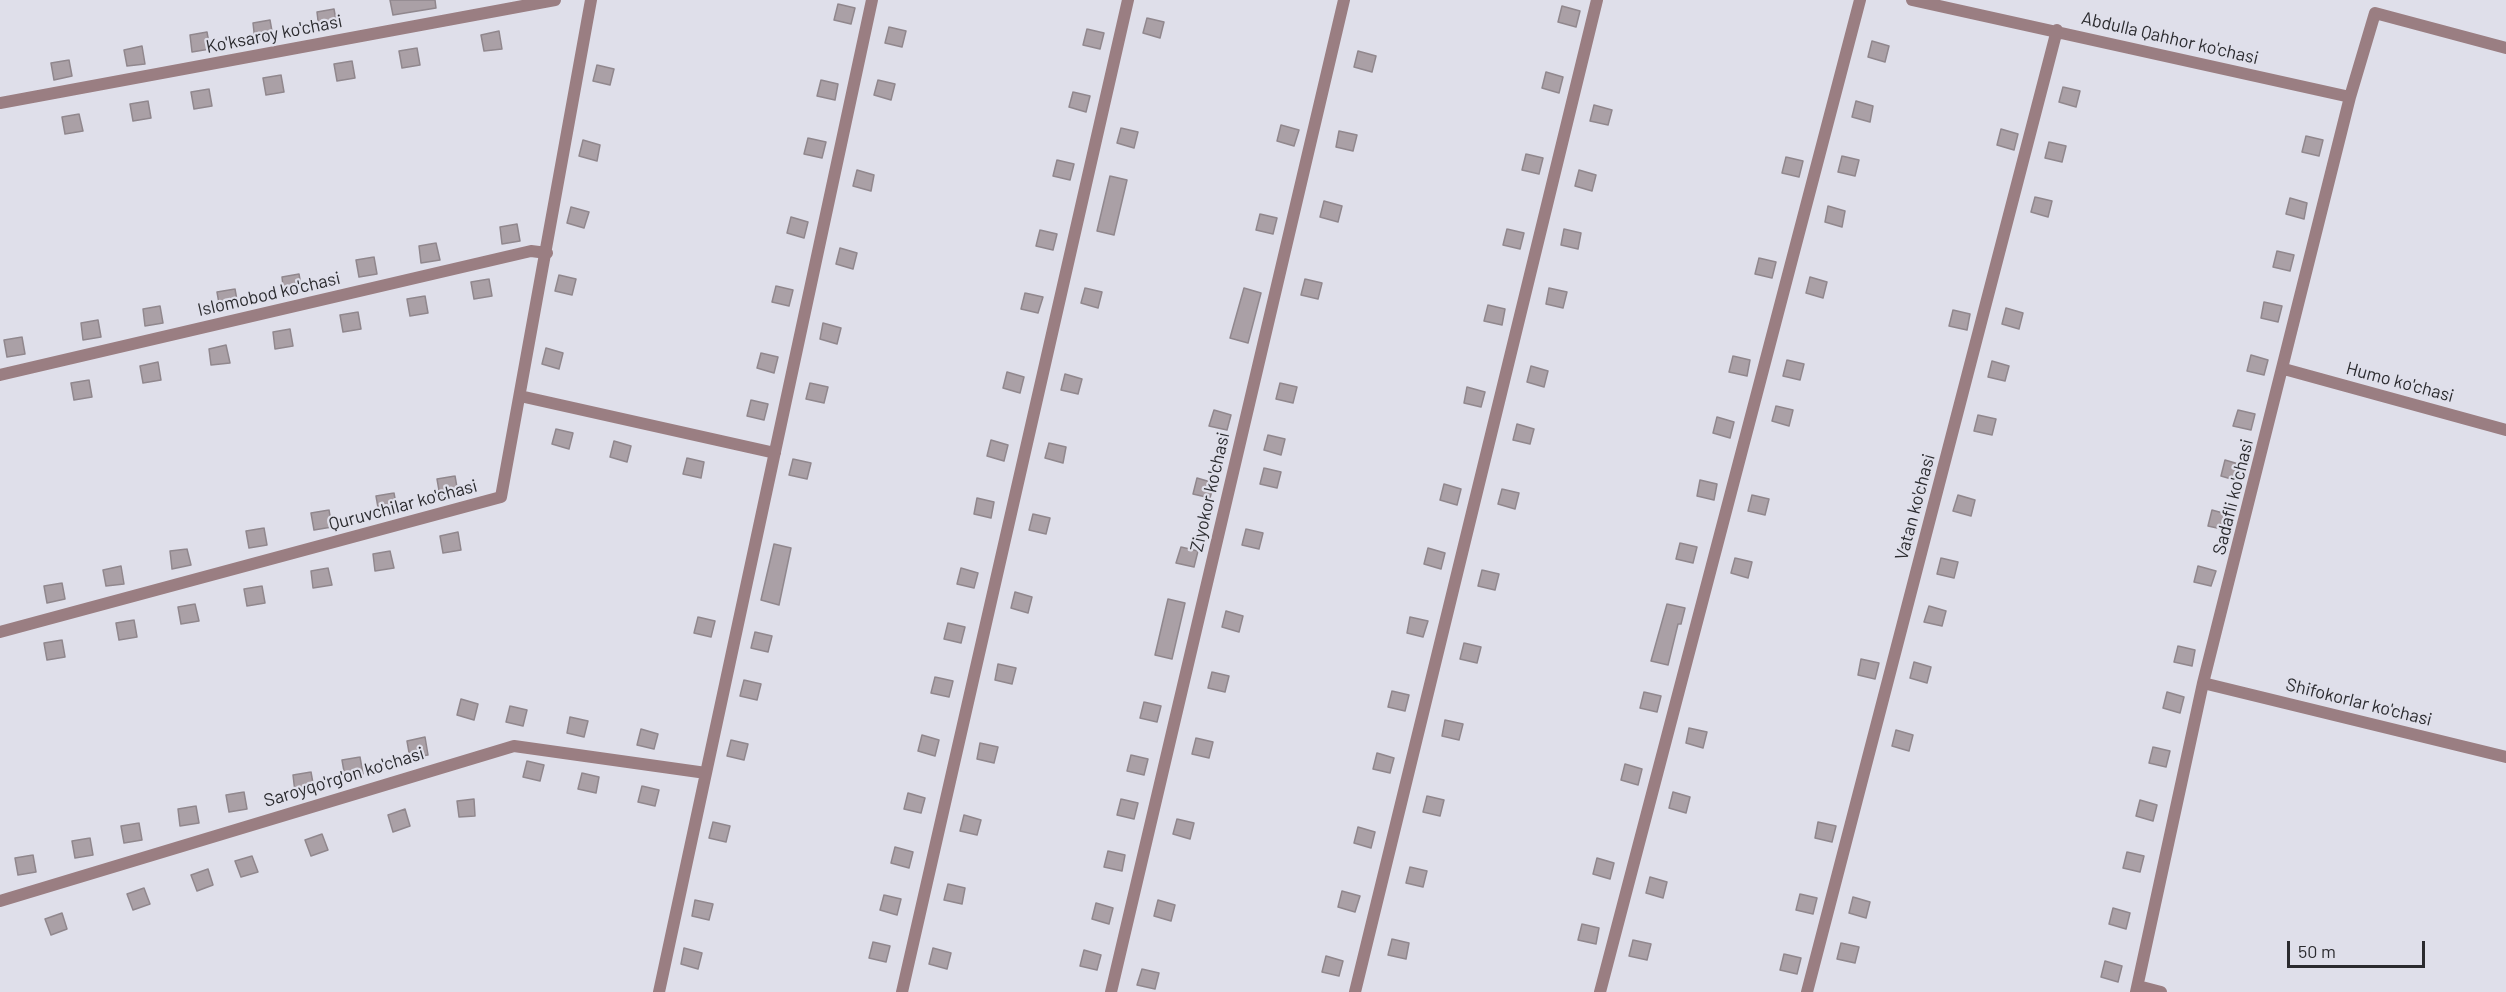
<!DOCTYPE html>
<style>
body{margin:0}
#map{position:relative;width:2506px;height:992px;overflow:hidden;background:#dfdfea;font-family:Barlow,sans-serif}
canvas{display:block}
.scale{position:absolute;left:2287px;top:941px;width:138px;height:27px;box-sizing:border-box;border:3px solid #2b2b2f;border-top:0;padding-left:8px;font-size:18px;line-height:21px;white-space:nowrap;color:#2b2b2f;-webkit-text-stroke:4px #dfdfea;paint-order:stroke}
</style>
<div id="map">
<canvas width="2506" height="992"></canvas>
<div class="scale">50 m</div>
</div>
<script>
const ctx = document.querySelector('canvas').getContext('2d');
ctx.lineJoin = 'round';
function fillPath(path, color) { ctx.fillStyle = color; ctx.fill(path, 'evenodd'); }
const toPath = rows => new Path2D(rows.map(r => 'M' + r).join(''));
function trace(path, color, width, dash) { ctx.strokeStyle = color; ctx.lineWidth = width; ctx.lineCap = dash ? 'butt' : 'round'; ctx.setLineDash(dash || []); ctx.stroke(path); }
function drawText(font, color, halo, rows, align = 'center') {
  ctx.font = font + ' Barlow,sans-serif'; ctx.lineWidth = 4.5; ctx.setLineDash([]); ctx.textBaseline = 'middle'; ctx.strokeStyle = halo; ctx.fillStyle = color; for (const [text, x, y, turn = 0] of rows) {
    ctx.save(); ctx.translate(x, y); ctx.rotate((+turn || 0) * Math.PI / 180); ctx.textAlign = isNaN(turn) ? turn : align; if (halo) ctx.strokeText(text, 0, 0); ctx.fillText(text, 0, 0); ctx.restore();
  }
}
const building = toPath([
 [390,0,435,0,436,8,393,15,390,0],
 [838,4,855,8,851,24,834,20,838,4],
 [1562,6,1580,11,1576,27,1558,22,1562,6],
 [334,9,337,26,319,29,317,12,334,9],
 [1147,18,1164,22,1160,38,1143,33,1147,18],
 [270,20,273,37,255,41,253,23,270,20],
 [889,27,906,31,902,47,885,43,889,27],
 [1087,29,1104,33,1100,49,1083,45,1087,29],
 [499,31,502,49,484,51,481,35,499,31],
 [207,32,210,49,192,52,190,35,207,32],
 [1872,41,1889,46,1885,62,1868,57,1872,41],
 [142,46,145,64,127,66,124,50,142,46],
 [417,48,420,65,402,68,399,51,417,48],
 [1358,51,1376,56,1372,72,1354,67,1358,51],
 [69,60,72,76,54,80,51,63,69,60],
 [352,61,355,78,337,81,334,64,352,61],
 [597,65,614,69,610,85,593,81,597,65],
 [1546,72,1563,77,1559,93,1542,88,1546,72],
 [281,75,284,92,266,95,263,78,281,75],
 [821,80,838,84,835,100,817,96,821,80],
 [878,80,895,84,891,100,874,95,878,80],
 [2063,87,2080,91,2076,107,2059,102,2063,87],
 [209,89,212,106,194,109,191,92,209,89],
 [1073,92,1090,96,1086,112,1069,107,1073,92],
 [148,101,151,118,133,121,130,104,148,101],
 [1856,101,1873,106,1870,122,1852,117,1856,101],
 [1594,105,1612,110,1608,125,1590,121,1594,105],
 [79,114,83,131,65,134,62,117,79,114],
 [1281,125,1299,130,1294,146,1277,141,1281,125],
 [1121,128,1138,132,1134,148,1117,143,1121,128],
 [2001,129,2018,134,2014,150,1997,145,2001,129],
 [1339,131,1357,135,1353,151,1336,147,1339,131],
 [2306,136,2323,140,2319,156,2302,152,2306,136],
 [808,138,826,142,822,158,804,154,808,138],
 [583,140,600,145,597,161,579,156,583,140],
 [2049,142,2066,146,2062,162,2045,158,2049,142],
 [1526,154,1543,158,1539,174,1522,170,1526,154],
 [1842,156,1859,160,1855,176,1838,172,1842,156],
 [1786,157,1803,161,1799,177,1782,173,1786,157],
 [1057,160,1074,164,1070,180,1053,176,1057,160],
 [857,170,874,175,871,191,853,186,857,170],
 [1579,170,1596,175,1592,191,1575,186,1579,170],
 [1110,176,1127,180,1114,235,1097,231,1110,176],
 [2035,197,2052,201,2048,217,2031,212,2035,197],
 [2290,198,2307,203,2304,219,2286,214,2290,198],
 [1324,201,1342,206,1338,222,1320,217,1324,201],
 [1828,206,1845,211,1842,227,1825,222,1828,206],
 [571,207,589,212,584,228,567,223,571,207],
 [1260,214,1277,218,1273,234,1256,230,1260,214],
 [791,217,808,222,804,238,787,233,791,217],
 [517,224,520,241,502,244,500,227,517,224],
 [1507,229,1524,233,1520,249,1503,245,1507,229],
 [1564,229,1581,233,1578,249,1561,245,1564,229],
 [1040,230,1057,234,1053,250,1036,246,1040,230],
 [436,243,440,260,421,263,419,246,436,243],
 [840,248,857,253,853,269,836,264,840,248],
 [2277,251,2294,255,2290,271,2273,267,2277,251],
 [374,257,377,274,359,277,356,260,374,257],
 [1759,258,1776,262,1772,278,1755,274,1759,258],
 [299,274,302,291,284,294,282,277,299,274],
 [559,275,576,279,572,295,555,291,559,275],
 [1810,277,1827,282,1823,298,1806,293,1810,277],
 [489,279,492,296,474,299,471,282,489,279],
 [1305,279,1322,283,1318,299,1301,295,1305,279],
 [776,286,793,290,789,306,772,302,776,286],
 [1085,288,1102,292,1098,308,1081,303,1085,288],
 [1244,288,1261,293,1248,343,1230,338,1244,288],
 [1549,288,1567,292,1563,308,1546,304,1549,288],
 [235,289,238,306,220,309,217,292,235,289],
 [1025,293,1043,297,1038,313,1021,309,1025,293],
 [425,296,428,313,410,316,407,299,425,296],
 [2264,302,2282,306,2278,322,2261,318,2264,302],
 [1488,305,1505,309,1502,325,1484,321,1488,305],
 [160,306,163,323,145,326,143,309,160,306],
 [2006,308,2023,313,2019,329,2002,324,2006,308],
 [1953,310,1970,314,1967,330,1949,326,1953,310],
 [358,312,361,329,343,332,340,315,358,312],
 [98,320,101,337,83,340,81,323,98,320],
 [823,323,841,328,837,344,820,339,823,323],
 [290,329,293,346,275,349,273,332,290,329],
 [22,337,25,354,7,357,4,340,22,337],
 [226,345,230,363,211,365,209,349,226,345],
 [546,348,563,353,559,369,542,364,546,348],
 [761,353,778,357,774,373,757,368,761,353],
 [2251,355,2268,360,2264,375,2247,371,2251,355],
 [1733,356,1750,360,1747,376,1729,372,1733,356],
 [1787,360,1804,364,1800,380,1783,376,1787,360],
 [1992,361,2009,366,2005,381,1988,377,1992,361],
 [158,362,161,380,143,383,140,366,158,362],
 [1531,366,1548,371,1544,387,1527,382,1531,366],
 [1007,372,1024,377,1020,393,1003,388,1007,372],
 [1065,374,1082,379,1078,394,1061,390,1065,374],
 [89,380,92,397,74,400,71,383,89,380],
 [810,383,828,387,824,403,806,399,810,383],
 [1280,383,1297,387,1293,403,1276,399,1280,383],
 [1467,387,1485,392,1481,407,1464,403,1467,387],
 [751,400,768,404,764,420,747,416,751,400],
 [1776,406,1793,410,1789,426,1772,421,1776,406],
 [1214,410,1231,415,1227,430,1209,426,1214,410],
 [2238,410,2255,414,2251,430,2233,426,2238,410],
 [1978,415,1996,419,1992,435,1974,431,1978,415],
 [1717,417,1734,422,1730,438,1713,433,1717,417],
 [1517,424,1534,429,1530,444,1513,440,1517,424],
 [556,429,573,433,569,449,552,444,556,429],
 [1268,435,1285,439,1281,455,1264,450,1268,435],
 [991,440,1008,445,1004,461,987,456,991,440],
 [614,441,631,446,627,462,610,457,614,441],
 [1049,443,1066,447,1063,463,1045,458,1049,443],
 [687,458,704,462,701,478,683,474,687,458],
 [793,459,811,463,807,479,789,475,793,459],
 [2225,460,2242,465,2238,481,2221,476,2225,460],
 [1264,468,1281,472,1277,488,1260,484,1264,468],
 [455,476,458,493,440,496,437,479,455,476],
 [1197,478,1214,483,1210,498,1193,494,1197,478],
 [1700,480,1717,484,1714,500,1697,496,1700,480],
 [1444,484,1461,489,1457,505,1440,500,1444,484],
 [1502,489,1519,493,1515,509,1498,504,1502,489],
 [394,493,397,510,379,513,376,496,394,493],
 [1752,495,1769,499,1765,515,1748,511,1752,495],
 [1958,495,1975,500,1971,516,1953,511,1958,495],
 [977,498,994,502,991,518,974,514,977,498],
 [329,510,332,527,314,530,311,513,329,510],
 [2212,510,2230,515,2226,530,2208,526,2212,510],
 [1033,514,1050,518,1046,534,1029,530,1033,514],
 [264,528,267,545,249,548,246,531,264,528],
 [1246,529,1263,533,1259,549,1242,545,1246,529],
 [458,532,461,550,443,553,440,536,458,532],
 [1680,543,1697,547,1693,563,1676,559,1680,543],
 [774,544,791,548,779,605,761,600,774,544],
 [1181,547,1198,551,1194,567,1176,563,1181,547],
 [1428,548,1445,553,1441,569,1424,564,1428,548],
 [187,549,191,565,172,569,170,551,187,549],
 [390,551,394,568,375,571,373,554,390,551],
 [1735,558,1752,562,1748,578,1731,573,1735,558],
 [1941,558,1958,562,1954,578,1937,574,1941,558],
 [121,566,124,584,106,586,103,570,121,566],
 [2198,566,2216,571,2211,586,2194,582,2198,566],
 [328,568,332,585,313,588,311,571,328,568],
 [961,568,978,573,974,588,957,584,961,568],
 [1482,570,1499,574,1495,590,1478,586,1482,570],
 [62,583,65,599,47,603,44,586,62,583],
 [262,586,265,603,247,606,244,589,262,586],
 [1015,592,1032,597,1028,613,1011,608,1015,592],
 [1168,599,1185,603,1172,659,1155,655,1168,599],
 [195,604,199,621,181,624,178,607,195,604],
 [1667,604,1685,608,1681,624,1678,624,1668,665,1651,661,1667,604],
 [1929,606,1946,611,1942,626,1924,622,1929,606],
 [1226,611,1243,616,1239,632,1222,627,1226,611],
 [698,617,715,621,711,637,694,633,698,617],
 [1410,617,1428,621,1423,637,1407,633,1410,617],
 [134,620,137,637,119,640,116,623,134,620],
 [948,623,965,627,961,643,944,639,948,623],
 [755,632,772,636,768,652,751,648,755,632],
 [62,640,65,657,47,660,44,643,62,640],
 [1464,643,1481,647,1477,663,1460,659,1464,643],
 [2178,646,2195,650,2192,666,2174,662,2178,646],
 [1861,659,1879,663,1875,679,1858,675,1861,659],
 [1914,662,1931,667,1927,683,1910,678,1914,662],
 [998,664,1016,668,1012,684,995,680,998,664],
 [1212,672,1229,676,1225,692,1208,688,1212,672],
 [935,677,953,681,949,697,931,693,935,677],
 [744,680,761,684,757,700,740,696,744,680],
 [1392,691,1409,695,1405,711,1388,707,1392,691],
 [1644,692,1661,696,1657,712,1640,708,1644,692],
 [2167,692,2184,697,2180,713,2163,708,2167,692],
 [461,699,478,704,474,720,457,715,461,699],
 [1144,702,1161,706,1157,722,1140,718,1144,702],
 [510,706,527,710,523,726,506,722,510,706],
 [570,717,588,721,584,737,567,733,570,717],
 [1445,720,1463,724,1459,740,1442,736,1445,720],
 [1689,728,1707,732,1703,748,1686,743,1689,728],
 [641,729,658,734,654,749,637,745,641,729],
 [1896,730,1913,735,1909,751,1892,746,1896,730],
 [922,735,939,740,935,756,918,751,922,735],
 [425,737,428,755,410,758,407,741,425,737],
 [1196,738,1213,742,1209,758,1192,754,1196,738],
 [731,740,748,744,744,760,727,756,731,740],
 [980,743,998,747,994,763,977,759,980,743],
 [2153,747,2170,751,2166,767,2149,763,2153,747],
 [1377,753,1394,758,1390,773,1373,769,1377,753],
 [1131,755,1148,759,1144,775,1127,771,1131,755],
 [360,757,363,774,345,777,342,760,360,757],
 [527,761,544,765,540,781,523,777,527,761],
 [1625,764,1642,769,1638,785,1621,780,1625,764],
 [311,772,314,789,295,792,293,775,311,772],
 [582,773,599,777,596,793,578,789,582,773],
 [642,786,659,790,655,806,638,802,642,786],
 [244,792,247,809,229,812,226,795,244,792],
 [1673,792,1690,797,1686,813,1669,808,1673,792],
 [908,793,925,798,921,813,904,809,908,793],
 [1427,796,1444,800,1440,816,1423,812,1427,796],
 [474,799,475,816,459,817,457,801,474,799],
 [1121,799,1138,803,1134,819,1117,815,1121,799],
 [2140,800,2157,805,2153,821,2136,816,2140,800],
 [196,806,199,823,180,826,178,809,196,806],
 [405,809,410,826,393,832,388,815,405,809],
 [964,815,981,820,977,835,960,831,964,815],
 [1177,819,1194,823,1190,839,1173,834,1177,819],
 [713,822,730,826,726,842,709,838,713,822],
 [1818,822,1836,826,1832,842,1815,838,1818,822],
 [139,823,142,840,124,843,121,826,139,823],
 [1358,827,1375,832,1371,848,1354,843,1358,827],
 [322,834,328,850,311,856,305,840,322,834],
 [90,838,93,855,75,858,72,841,90,838],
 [895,847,913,852,909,868,891,863,895,847],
 [1108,851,1125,855,1122,871,1104,867,1108,851],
 [2127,852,2144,856,2140,872,2123,868,2127,852],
 [33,855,36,872,18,875,15,858,33,855],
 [252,856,258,872,241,877,235,861,252,856],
 [1597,858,1614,863,1610,879,1593,874,1597,858],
 [1410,867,1427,871,1423,887,1406,883,1410,867],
 [208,869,213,885,197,891,191,875,208,869],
 [1650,877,1667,882,1663,898,1646,893,1650,877],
 [948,884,965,888,962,904,944,900,948,884],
 [144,888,150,904,133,910,127,894,144,888],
 [1342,891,1360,896,1355,912,1338,907,1342,891],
 [1800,894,1817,898,1813,914,1796,910,1800,894],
 [884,895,901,899,897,915,880,910,884,895],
 [1853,897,1870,902,1866,918,1849,913,1853,897],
 [695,900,713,904,709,920,692,916,695,900],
 [1158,900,1175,905,1171,921,1154,916,1158,900],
 [1096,903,1113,908,1109,924,1092,919,1096,903],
 [2113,908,2130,913,2126,929,2109,924,2113,908],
 [62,913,67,929,51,935,45,919,62,913],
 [1582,924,1599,928,1596,944,1578,940,1582,924],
 [1392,939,1409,943,1406,959,1388,955,1392,939],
 [1633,940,1651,944,1647,960,1629,956,1633,940],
 [873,942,890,946,886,962,869,958,873,942],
 [1841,943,1859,947,1855,963,1837,959,1841,943],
 [684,948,702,953,698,969,681,964,684,948],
 [933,948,951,953,947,969,929,964,933,948],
 [1084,950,1101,955,1097,970,1080,966,1084,950],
 [1784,954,1801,958,1797,974,1780,970,1784,954],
 [1326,956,1343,961,1339,976,1322,972,1326,956],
 [2105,961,2122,966,2118,982,2101,977,2105,961],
 [1142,969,1159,973,1155,989,1137,985,1142,969]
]);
fillPath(building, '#aaa0a6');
trace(building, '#90878d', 1.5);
trace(toPath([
 [1912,0,2350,97],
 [0,103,555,0],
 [2284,369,2506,430],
 [0,375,531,251,547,253],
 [520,396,775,453],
 [0,632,501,497,591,0],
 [2203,683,2506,757],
 [0,901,514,746,706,773],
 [2138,986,2161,992],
 [659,992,872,0],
 [902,992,1128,0],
 [1111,992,1344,0],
 [1355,992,1597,0],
 [1600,992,1860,0],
 [1807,992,2057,30],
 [2136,992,2203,683,2350,97,2375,13,2506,48]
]), '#9a7e82', 12);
drawText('18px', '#2b2b2f', '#dfdfea', [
 ["Ko'ksaroy ko'chasi",274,34,-11],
 ["Abdulla Qahhor ko'chasi",2170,38,13],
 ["Islomobod ko'chasi",269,294,-13],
 ["Humo ko'chasi",2400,382,15],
 ["Ziyokor ko'chasi",1210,492,-77],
 ["Sadafli ko'chasi",2233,497,-76],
 ["Quruvchilar ko'chasi",403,505,-15],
 ["Vatan ko'chasi",1915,507,-75],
 ["Shifokorlar ko'chasi",2359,702,14],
 ["Saroyqo'rg'on ko'chasi",344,777,-17]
]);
</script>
